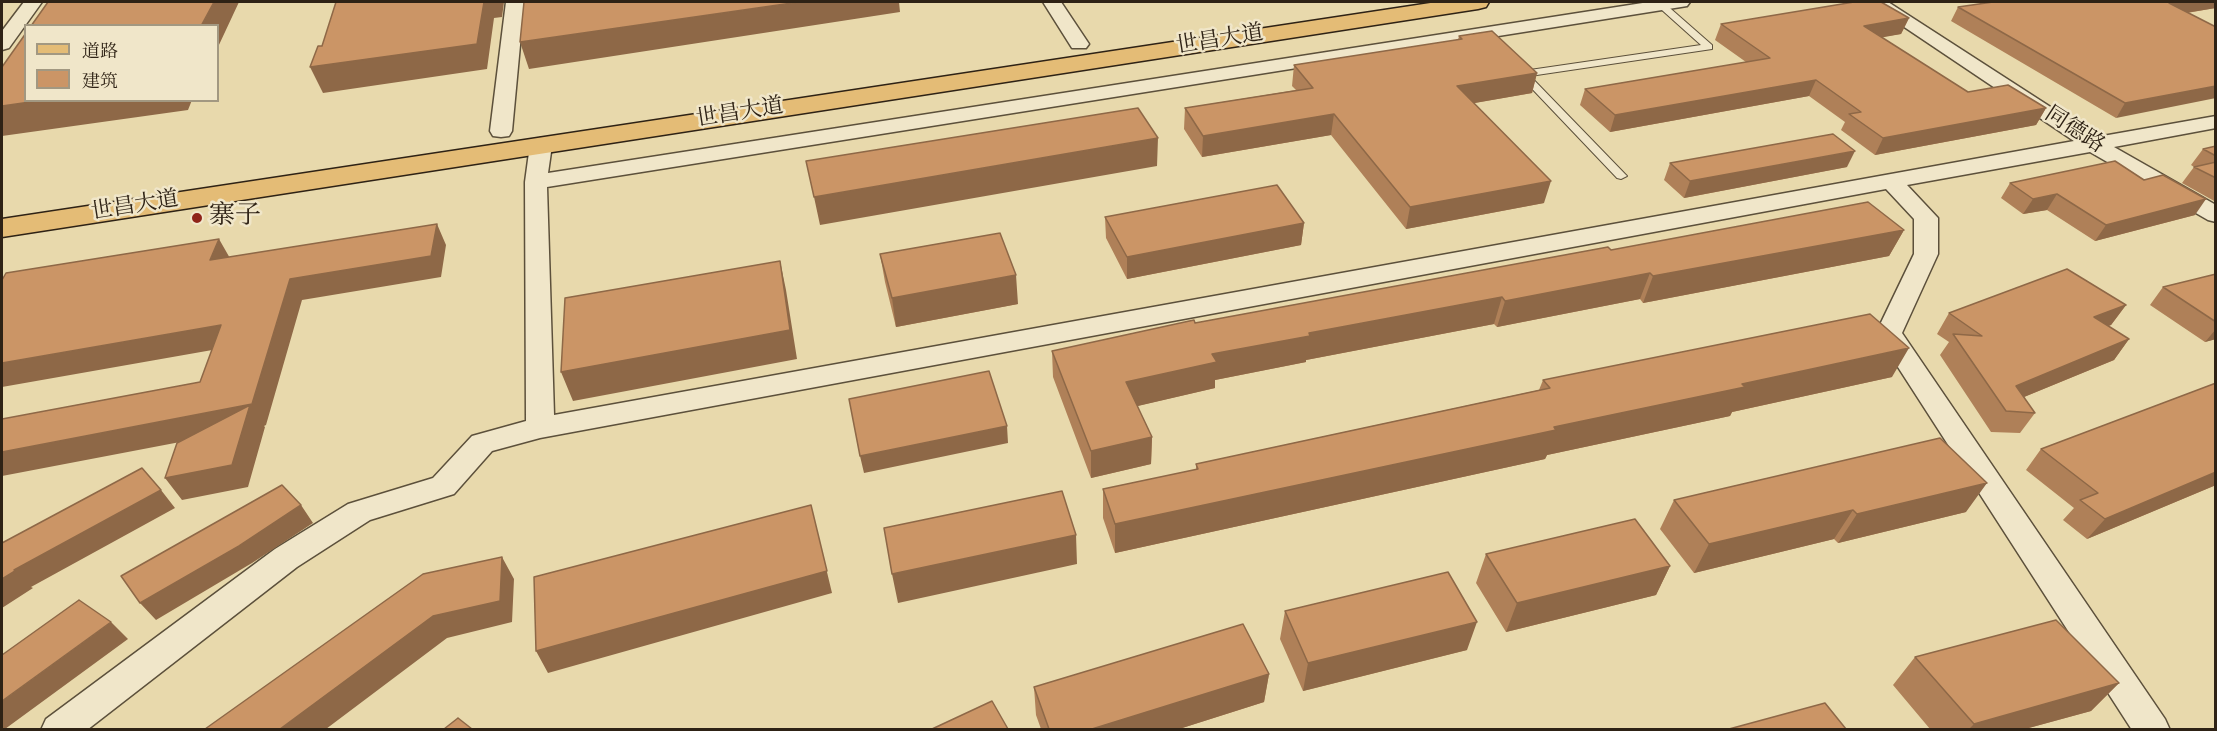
<!DOCTYPE html>
<meta charset="utf-8">
<style>
body{margin:0}
#map{position:relative;width:2217px;height:731px;overflow:hidden;background:#e8d9ac;font-family:"IM FELL DW Pica","Noto Serif SC",serif}
canvas{display:block}
.frame{position:absolute;inset:0;border:3px solid #2e2215;pointer-events:none}
.legend{position:absolute;left:24px;top:24px;width:195px;height:78px;box-sizing:border-box;background:#f0e6c9;border:2px solid #a29881;margin:0;padding:8px 10px;list-style:none;font-size:18px;color:#2e2215}
.legend li{display:flex;align-items:center;gap:12px;height:30px}
.legend b{width:30px;border:2px solid #a29881}
</style>
<div id="map">
<canvas width="2217" height="731"></canvas>
<div class="frame"></div>
<ul class="legend">
<li><b style="height:8px;background:#e4bc76"></b>道路</li>
<li><b style="height:16px;background:#cb9566"></b>建筑</li>
</ul>
</div>
<script>
const ctx = document.querySelector('canvas').getContext('2d');
ctx.lineJoin = 'round';
const toPath = rows => new Path2D(rows.map(r => 'M' + r).join(''));
function trace(path, color, width, dash) { ctx.strokeStyle = color; ctx.lineWidth = width; ctx.lineCap = dash ? 'butt' : 'round'; ctx.setLineDash(dash || []); ctx.stroke(path); }
function fillPath(path, color) { ctx.fillStyle = color; ctx.fill(path, 'evenodd'); }
function drawText(font, color, halo, rows, align = 'center') {
  ctx.font = font + ' "IM FELL DW Pica","Noto Serif SC",serif'; ctx.lineWidth = 5; ctx.setLineDash([]); ctx.textBaseline = 'middle'; ctx.strokeStyle = halo; ctx.fillStyle = color; for (const [text, x, y, turn = 0] of rows) {
    ctx.save(); ctx.translate(x, y); ctx.rotate((+turn || 0) * Math.PI / 180); ctx.textAlign = isNaN(turn) ? turn : align; if (halo) ctx.strokeText(text, 0, 0); ctx.fillText(text, 0, 0); ctx.restore();
  }
}
const service = toPath([
 [1653,2,1663,2,1712,45,1712,49,1530,76,1625,174,1627,176,1621,179,1617,178,1518,74,1523,71,1701,45,1653,2]
]);
const minor = toPath([
 [24,2,42,2,9,48,2,50,2,31,24,2],
 [506,2,524,2,512,131,509,136,501,137,493,136,490,131,506,2],
 [1043,2,1061,2,1089,44,1086,48,1072,48,1043,2],
 [1649,2,1690,2,1687,6,1681,7,547,187,554,415,2074,141,1867,2,1888,2,2097,137,2216,116,2216,128,2114,147,2216,205,2216,222,2208,220,2090,152,1907,185,1938,218,1938,254,1902,333,2165,719,2170,730,2132,730,1876,333,1914,254,1914,219,1886,189,540,438,492,451,454,494,370,520,297,567,87,730,41,730,46,719,275,549,348,504,433,478,472,436,526,421,525,182,530,145,533,140,541,138,549,140,552,145,548,173,1649,2]
]);
const primary = toPath([
 [1437,2,1489,2,1486,7,1478,9,2,237,2,219,1437,2]
]);
trace(service, '#5c503b', 2);
trace(minor, '#5c503b', 3);
trace(primary, '#2e2215', 3);
fillPath(service, '#f0e6c9');
fillPath(minor, '#f0e6c9');
fillPath(primary, '#e4bc76');
fillPath(toPath([
 [1958,7,2215,8,2187,13,2116,118,1951,21],
 [1909,18,1901,34,1881,37,1968,92,2046,108,2036,125,1875,155,1841,130,1845,122,1809,96,1610,132,1580,105,1585,89,1746,62,1715,40,1721,24],
 [1459,36,1537,73,1532,93,1474,103,1544,203,1406,229,1331,135,1202,157,1184,129,1185,108,1296,90,1292,86,1294,65,1458,40],
 [2216,146,2216,202,2182,183,2194,167,2191,165,2203,149],
 [1670,163,1847,167,1684,198,1664,180],
 [2010,183,2195,215,2095,241,2047,210,2023,214,2001,198],
 [1105,217,1304,223,1301,245,1127,279,1106,238],
 [1904,230,1889,256,1643,303,1640,299,1497,327,1494,324,1306,360,1306,362,1215,380,1215,388,1137,406,1152,437,1151,464,1091,478,1053,377,1052,351,1195,323,1611,250],
 [880,254,1018,304,896,327,885,282],
 [2216,274,2216,339,2205,342,2150,305,2163,287],
 [2126,305,2111,325,2108,326,2129,339,2114,360,2024,397,2035,413,2020,433,1991,432,1940,355,1949,342,1937,334,1949,313],
 [1892,377,1732,412,1730,416,1547,455,1545,459,1115,553,1103,518,1103,489,1196,470,1196,464,1539,390,1543,380],
 [2216,383,2216,485,2087,539,2063,520,2074,508,2026,470,2041,449],
 [1674,500,1966,512,1838,543,1834,539,1694,573,1660,529],
 [1486,554,1670,566,1656,595,1506,632,1476,583],
 [1285,611,1467,650,1303,691,1280,639],
 [1915,657,2119,683,2091,711,2025,729,1930,729,1893,685],
 [1269,674,1264,702,1179,729,1041,729,1036,715,1034,687]
]), '#af8058');
fillPath(toPath([
 [214,2,239,2,218,47,218,26,201,26],
 [484,2,504,2,502,17,494,18,487,69,323,93,310,67],
 [799,2,899,2,900,12,529,69,520,42],
 [2179,2,2216,2,2216,8,2160,17,2169,3],
 [1909,18,1901,34,1857,42,1864,26],
 [1537,73,1532,93,1452,107,1457,86],
 [1816,80,1809,96,1610,132,1615,115],
 [2216,86,2216,98,2116,118,2125,103],
 [44,100,192,100,188,110,2,136,2,106],
 [2046,108,2036,125,1875,155,1883,138],
 [1334,114,1331,135,1202,157,1203,136],
 [1158,138,1157,166,820,225,814,197],
 [1855,151,1847,167,1684,198,1690,181],
 [1551,181,1544,203,1406,229,1410,207],
 [2057,194,2047,210,2023,214,2033,199],
 [2206,199,2195,215,2095,241,2106,225],
 [1304,223,1301,245,1127,279,1127,257],
 [437,224,446,245,441,277,302,300,266,425,264,426,265,427,248,487,182,500,165,478,243,430,2,476,2,452,252,404,290,279],
 [1904,230,1889,256,1643,303,1653,276],
 [219,239,231,260,210,260],
 [780,261,786,290,797,359,573,401,561,372],
 [1650,273,1640,299,1497,327,1505,301],
 [1016,275,1018,304,896,327,892,298],
 [1502,297,1494,324,1306,360,1306,362,1215,380,1215,388,1125,409,1126,382,1212,354,1309,333],
 [2126,305,2111,325,2079,337,2094,317],
 [221,325,235,346,2,387,2,363],
 [2216,329,2216,339,2205,342],
 [2129,339,2114,360,2002,406,2016,386],
 [1909,348,1892,377,1732,412,1730,416,1547,455,1545,459,1115,553,1115,524,1554,427,1742,384],
 [1007,426,1008,443,864,473,860,456],
 [1152,437,1151,464,1091,478,1091,451],
 [2216,472,2216,485,2087,539,2105,519],
 [1987,483,1966,512,1838,543,1857,514],
 [161,490,175,508,31,587,33,588,2,608,2,579,14,570],
 [301,505,313,523,252,563,156,620,140,603],
 [811,505,832,593,548,673,536,651],
 [1853,510,1834,539,1694,573,1709,544],
 [1076,535,1077,564,898,603,892,574],
 [502,557,514,579,512,622,447,638,326,729,280,729],
 [1670,566,1656,595,1506,632,1517,603],
 [111,622,128,639,5,729,2,729,2,701],
 [1477,622,1467,650,1303,691,1308,663],
 [1269,674,1264,702,1179,729,1092,729],
 [2119,683,2091,711,2025,729,1969,729,1974,724]
]), '#8e6847');
const building = toPath([
 [48,2,214,2,201,26,31,26,48,2],
 [336,2,484,2,477,44,310,67,318,46,322,46,336,2],
 [524,2,799,2,520,42,524,2],
 [1854,2,1881,2,1909,18,1864,26,1968,92,2008,85,2046,108,1883,138,1849,114,1861,112,1816,80,1615,115,1585,89,1770,58,1721,24,1854,2],
 [1993,2,2179,2,2169,3,2216,27,2216,86,2125,103,1958,7,1993,2],
 [1492,31,1537,73,1457,86,1551,181,1410,207,1334,114,1203,136,1185,108,1313,88,1294,65,1462,39,1459,36,1492,31],
 [26,33,26,100,44,100,2,106,2,67,26,33],
 [1138,108,1158,138,814,197,806,161,1138,108],
 [1833,134,1855,151,1690,181,1670,163,1833,134],
 [2216,146,2216,156,2203,149,2216,146],
 [2115,161,2144,180,2163,175,2206,199,2106,225,2057,194,2033,199,2010,183,2115,161],
 [2216,162,2216,178,2194,167,2216,162],
 [1277,185,1304,223,1127,257,1105,217,1277,185],
 [1868,202,1904,230,1653,276,1650,273,1505,301,1502,297,1309,333,1310,336,1212,354,1217,362,1126,382,1152,437,1091,451,1052,351,1194,320,1195,323,1608,247,1611,250,1868,202],
 [437,224,431,256,290,279,252,404,2,452,2,419,200,382,221,325,2,363,2,280,6,273,219,239,210,260,437,224],
 [1000,233,1016,275,892,298,880,254,1000,233],
 [780,261,790,330,561,372,565,298,780,261],
 [2067,269,2126,305,2094,317,2129,339,2016,386,2035,413,2006,411,1953,334,1982,336,1949,313,2067,269],
 [2216,274,2216,322,2163,287,2216,274],
 [1870,314,1909,348,1742,384,1745,387,1554,427,1556,430,1115,524,1103,489,1198,469,1196,464,1550,388,1543,380,1870,314],
 [989,371,1007,426,860,456,849,399,989,371],
 [2216,383,2216,472,2105,519,2080,500,2098,493,2041,449,2216,383],
 [250,405,232,465,165,478,177,443,250,405],
 [1940,438,1987,483,1857,514,1853,510,1709,544,1674,500,1940,438],
 [142,468,161,490,14,570,15,571,2,579,2,543,142,468],
 [282,485,301,505,239,546,140,603,121,576,282,485],
 [1062,491,1076,535,892,574,884,528,1062,491],
 [811,505,827,571,536,651,534,577,811,505],
 [1635,519,1670,566,1517,603,1486,554,1635,519],
 [502,557,500,601,433,616,280,729,205,729,423,574,502,557],
 [1448,572,1477,622,1308,663,1285,611,1448,572],
 [79,600,111,622,2,701,2,655,79,600],
 [2056,620,2119,683,1974,724,1915,657,2056,620],
 [1243,624,1269,674,1092,729,1049,729,1034,687,1243,624],
 [992,701,1008,729,932,729,992,701],
 [1825,703,1846,729,1729,729,1825,703],
 [458,718,472,729,444,729,458,718]
]);
fillPath(building, '#cb9566');
trace(building, '#8e6847', 1.5);
for (const [x, y, r, color] of [
 [197,218,6,"#8f2418"]
]) { const dot = new Path2D(); dot.arc(x, y, r, 0, 2 * Math.PI); ctx.fillStyle = color; ctx.fill(dot); trace(dot, '#f0e6c9', 2); }
drawText('22px', '#2e2215', '#f0e6c9', [
 ["世昌大道",1220,41,-9],
 ["世昌大道",740,114,-9],
 ["同德路",2074,131,33],
 ["世昌大道",135,207,-9]
]);
drawText('26px', '#2e2215', '#f0e6c9', [
 ["寨子",209,218]
], 'left');
</script>
